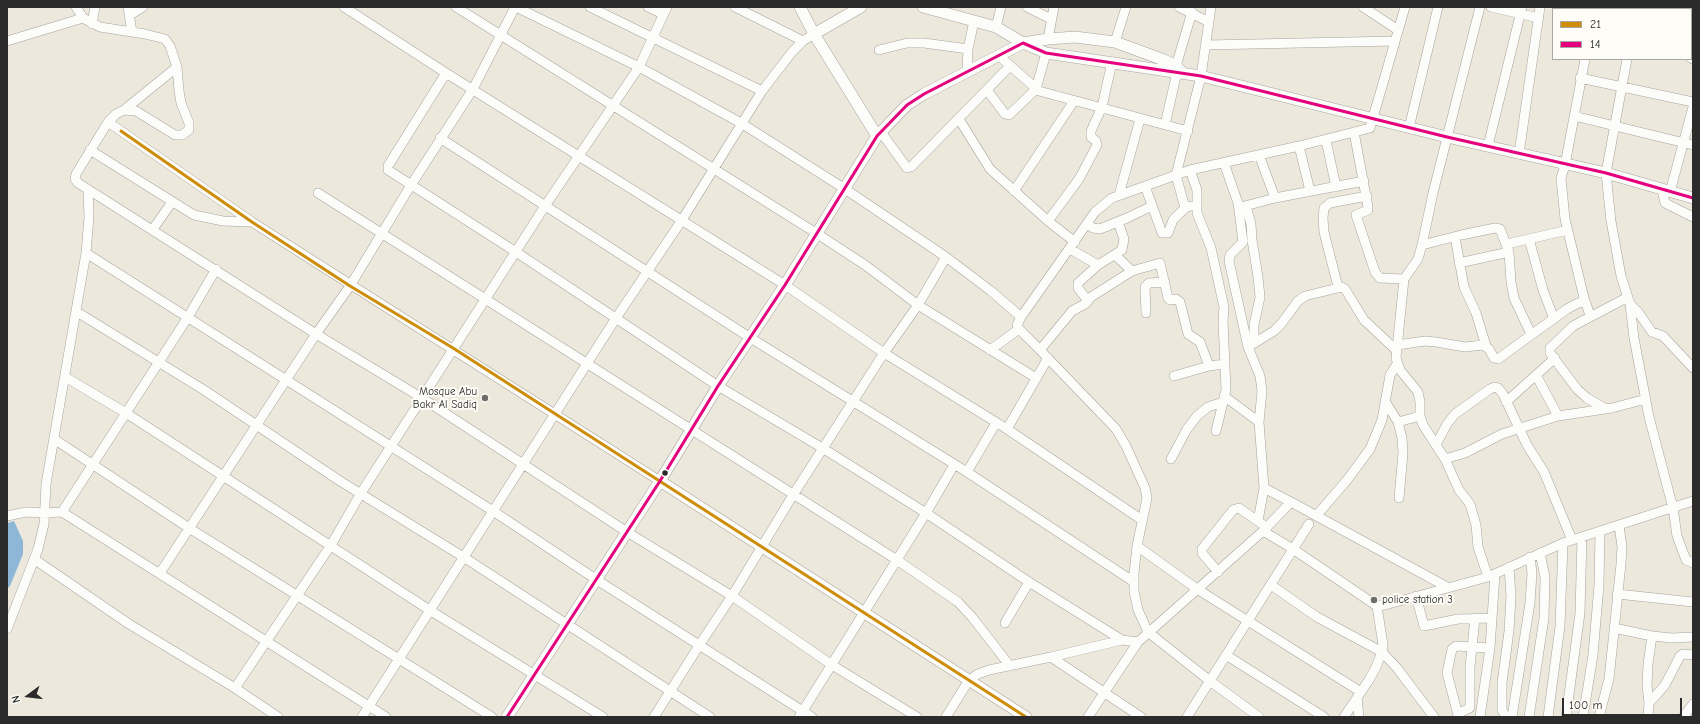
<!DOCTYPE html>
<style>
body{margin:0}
#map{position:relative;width:1700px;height:724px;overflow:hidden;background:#ede8dc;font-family:"Comic Neue",sans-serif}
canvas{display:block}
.frame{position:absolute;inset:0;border:8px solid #2b2b2b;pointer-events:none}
.legend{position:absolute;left:1552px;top:8px;width:140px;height:52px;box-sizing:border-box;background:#fdfcf7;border:1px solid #a9a8a5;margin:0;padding:5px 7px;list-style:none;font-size:12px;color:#2b2b2b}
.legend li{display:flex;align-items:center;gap:8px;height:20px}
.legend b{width:20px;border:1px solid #a9a8a5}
.north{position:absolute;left:8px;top:676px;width:40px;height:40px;-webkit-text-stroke:3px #fdfcf7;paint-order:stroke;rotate:255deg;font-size:11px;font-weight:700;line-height:16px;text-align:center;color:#2b2b2b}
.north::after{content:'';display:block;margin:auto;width:14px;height:18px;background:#2b2b2b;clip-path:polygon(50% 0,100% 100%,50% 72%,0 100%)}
.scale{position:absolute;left:1562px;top:698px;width:120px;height:18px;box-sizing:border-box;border:2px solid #2b2b2b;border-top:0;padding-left:5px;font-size:12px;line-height:14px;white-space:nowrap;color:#2b2b2b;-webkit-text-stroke:3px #fdfcf7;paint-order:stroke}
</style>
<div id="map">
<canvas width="1700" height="724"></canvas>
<div class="frame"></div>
<ul class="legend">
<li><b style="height:5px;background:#ce8d09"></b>21</li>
<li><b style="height:5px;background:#e5007d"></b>14</li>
</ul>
<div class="north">N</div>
<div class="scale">100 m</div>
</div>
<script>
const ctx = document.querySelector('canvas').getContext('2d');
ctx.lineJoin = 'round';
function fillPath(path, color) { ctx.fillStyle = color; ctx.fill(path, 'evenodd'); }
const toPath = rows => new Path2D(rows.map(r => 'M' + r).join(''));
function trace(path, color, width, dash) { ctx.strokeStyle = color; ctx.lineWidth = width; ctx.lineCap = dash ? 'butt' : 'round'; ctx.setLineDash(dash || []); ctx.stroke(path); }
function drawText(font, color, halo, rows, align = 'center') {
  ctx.font = font + ' "Comic Neue",sans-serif'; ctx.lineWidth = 4; ctx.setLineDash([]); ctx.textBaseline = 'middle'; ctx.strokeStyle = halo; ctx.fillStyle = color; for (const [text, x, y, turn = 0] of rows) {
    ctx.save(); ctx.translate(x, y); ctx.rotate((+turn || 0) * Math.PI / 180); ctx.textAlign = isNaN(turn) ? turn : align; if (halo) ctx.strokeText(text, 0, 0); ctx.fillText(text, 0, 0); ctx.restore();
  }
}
fillPath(toPath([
 [14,521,23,541,23,554,10,586,7,589,7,523]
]), '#8eb6d7');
const minor = toPath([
 [76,7,83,18,100,27,145,34,165,39,170,46,177,67,179,91,181,103,189,123,189,130,182,135,175,135,136,111,124,110,116,114,108,122,76,174,75,179,78,183,316,334,422,398,627,532,732,596,832,665,917,717],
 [128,7,132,32],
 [344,7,446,73,785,285,884,353,1007,429,1142,520],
 [456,7,816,233,865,265,918,305,1036,378],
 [516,7,639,67,741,123,845,189,946,257,991,291,1021,317],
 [590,7,762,91],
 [648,7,663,14],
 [735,7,803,41],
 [1027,7,1051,19],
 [1179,7,1209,22],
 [1363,7,1398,30],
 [1480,7,1433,193,1422,245,1418,259,1404,279,1396,358,1400,370,1418,392,1420,402,1420,416,1423,425,1445,459,1459,490,1470,504,1476,525,1478,547,1488,577],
 [1491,7,1539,18],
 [1647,7,1658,9],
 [1595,9,1595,7],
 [1637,9,1637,7],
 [130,15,143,7],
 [1691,17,1693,17],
 [92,24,95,7],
 [996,27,1001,7],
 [1048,39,1054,7],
 [7,41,83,18],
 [1115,42,1126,7],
 [1206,45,1395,41],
 [879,50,907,43,924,43,968,49],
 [998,55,1039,91,1188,131],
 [1691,58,1693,59],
 [1585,59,1565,165,1561,178,1565,219,1585,302],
 [1627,59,1606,173,1611,221,1621,276,1630,304,1634,338,1649,417,1673,508,1677,536,1686,560,1693,563],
 [1176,66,1192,12],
 [967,71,968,49,974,21],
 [446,73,388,166,388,170,516,252,718,386,824,449,926,513,1029,582,1122,640],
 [1580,78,1693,102],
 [987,90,1005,114,1009,115,1036,89,1046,53],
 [124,110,177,67],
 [1574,116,1693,145],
 [959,119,990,169,1048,221,1075,242],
 [108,122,252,222,660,481],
 [1165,125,1177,72],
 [1409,128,1438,7],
 [881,132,907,168,911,167,1010,66],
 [1354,132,1368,207,1368,210,1356,215,1375,272,1380,278,1404,279],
 [440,138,749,337,967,472,1134,582],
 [1326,140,1336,187],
 [1299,146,1310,191],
 [1488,146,1522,7],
 [90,150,194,215,223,221,252,222],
 [1519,154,1540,7],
 [1259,155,1275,198],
 [1224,163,1238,203,1243,242,1230,255,1229,261,1248,347,1260,376,1262,391,1259,422,1264,488,1258,521],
 [1190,170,1197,190,1197,213,1211,248,1224,307,1223,321,1226,390,1216,431],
 [1145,186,1162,233,1168,233,1173,220,1185,208,1190,206],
 [1662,189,1665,203,1693,217],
 [1014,191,1074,101],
 [1670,192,1693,107],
 [318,193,897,560,958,602,972,617,1010,666],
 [1119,195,1140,119],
 [1246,206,1251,224,1252,240,1258,277,1260,297,1254,325,1254,343],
 [1241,207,1275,198,1364,181],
 [1185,208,1176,175,1201,76,1211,7],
 [1048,221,1079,179,1097,145,1096,141,1091,137,1091,131,1102,107,1112,62],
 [1087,224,1093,228,1100,229,1127,218,1152,206],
 [153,229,172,202],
 [1455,237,1464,287,1476,313,1486,346],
 [1529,239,1543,290,1554,319],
 [1507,244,1568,230],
 [1422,245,1461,235,1495,228,1500,229,1509,252,1511,282,1514,298,1531,334],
 [1070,249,1098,265],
 [86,253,493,511,597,580,812,717],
 [1115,255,1132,271],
 [1459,263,1509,252],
 [1338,287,1324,232,1323,218,1324,208,1330,203,1367,196],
 [1088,301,1078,288,1078,283,1098,265,1122,250,1124,239,1118,222],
 [1630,304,1638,312,1652,332,1663,336,1693,368],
 [77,312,204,390,340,481,465,558,710,717],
 [1146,313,1145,287,1149,283,1165,282],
 [1397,345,1425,341,1436,342,1465,347,1483,345,1489,349,1494,358,1498,359,1567,309,1578,303,1584,302,1586,303,1590,316],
 [1248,347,1274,331,1281,324,1298,301,1305,296,1342,287,1345,289,1364,320,1396,350],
 [990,350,1019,329],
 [1040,350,1072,311,1085,304,1091,297,1132,271,1160,263,1168,298,1170,300,1176,299,1180,302,1188,334,1200,342,1209,366],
 [1536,375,1558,416],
 [1174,376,1209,366,1225,364],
 [65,377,126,413,431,611,603,717],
 [1224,396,1259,422],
 [1385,401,1398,422,1402,438,1403,453,1399,498],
 [1506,402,1555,358],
 [1606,409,1587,398,1577,389,1550,353,1550,348,1573,326,1628,297],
 [1398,422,1420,416],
 [1007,429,1048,358],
 [54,439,189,528,492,717],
 [1436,445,1447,424,1455,414,1490,389,1495,387,1498,388,1503,394,1527,445,1544,472,1572,540],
 [1171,459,1187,429,1197,416,1208,407,1223,402],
 [1445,459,1465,453,1502,434,1558,416,1612,408,1646,399],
 [967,472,996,423],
 [1264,488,1291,502],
 [62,512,188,317,216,269],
 [1317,515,1347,480,1370,449,1382,420,1390,375,1397,364],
 [7,516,26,512,45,513,62,512,386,717],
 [1263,531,1293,549,1377,606,1385,605,1488,577,1563,543,1693,501],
 [1137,546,1197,589,1361,692],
 [34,559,129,624,235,688,278,717],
 [1218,572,1202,553,1202,549,1233,510,1239,508,1262,524],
 [160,573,316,334,350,286,411,185,473,89,515,7],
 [1271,585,1317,617,1382,652,1397,668,1434,717],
 [1617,594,1693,602],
 [1416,596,1424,626,1458,619,1492,618],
 [1005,623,1029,582],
 [1614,628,1652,636,1672,638,1693,637],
 [7,629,38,549,44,524,46,484,86,253,89,217,88,190],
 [1226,655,1324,717],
 [1051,657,1141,717],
 [235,688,331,545,361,493,545,206,639,67,667,7],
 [1357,697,1359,717],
 [1649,703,1665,685,1680,656,1683,654,1693,655],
 [1458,715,1447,673,1452,649,1456,646,1490,648],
 [362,717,616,318,682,220,762,91,792,52,803,41,814,34],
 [654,717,700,644,732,596,793,495,884,353,918,305,946,257],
 [799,717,926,513,954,465],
 [946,717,969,680,978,674,989,670,1051,657,1122,640,1138,642],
 [1088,717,1138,642,1263,531,1291,502,1447,587],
 [1187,717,1309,524],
 [1259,717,1210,681,1148,632,1138,610,1134,591,1134,573,1137,546,1147,498,1145,488,1126,446,1116,429,1040,350,1019,329,1017,325,1021,317,1095,212,1112,198,1190,170,1299,146,1370,128,1405,7],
 [1344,717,1369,680,1376,667,1382,652,1383,645,1377,606],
 [1458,717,1461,712,1470,708,1470,667,1475,618],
 [1480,717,1490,648,1495,574],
 [1506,717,1502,710,1502,683,1509,631,1511,596,1509,567],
 [1512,717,1530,603,1532,573,1530,557],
 [1529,717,1544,618,1545,577,1540,553],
 [1548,717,1560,626,1563,543],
 [1566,717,1580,613,1582,537],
 [1583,717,1593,655,1599,585,1600,532],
 [1599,717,1609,679,1621,564,1622,547,1619,525],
 [1648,717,1649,703,1647,686,1648,664,1652,636],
 [1683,717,1693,704]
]);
const tertiary = toPath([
 [800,7,814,34,877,136],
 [923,7,996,27,1023,43,1048,39,1075,37,1115,42,1164,60,1176,66,1182,72],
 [814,34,861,7],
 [660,481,1026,717],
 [507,717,660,481,718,386,785,285,877,136,907,105,924,94,1023,43,1046,53,1201,76,1447,137,1606,173,1693,198]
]);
trace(minor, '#a7a49d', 10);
trace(tertiary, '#a7a49d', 12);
trace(minor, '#fcfcfa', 9);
trace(tertiary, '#fcfcfa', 11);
trace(toPath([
 [121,131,252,222,350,286,453,348,1026,717]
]), '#ce8d09', 3);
trace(toPath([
 [507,717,660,481,718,386,785,285,877,136,907,105,924,94,1023,43,1046,53,1201,76,1447,137,1606,173,1693,198]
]), '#e5007d', 3);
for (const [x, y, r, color] of [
 [485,398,4,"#6f6d69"],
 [665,473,3.5,"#2b2b2b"],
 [1374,600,4,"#6f6d69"]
]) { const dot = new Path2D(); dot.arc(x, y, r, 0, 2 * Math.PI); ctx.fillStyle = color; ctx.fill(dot); trace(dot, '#fdfcf7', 1.5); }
drawText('11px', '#2b2b2b', '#fdfcf7', [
 ["Mosque Abu",477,392],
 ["Bakr Al Sadiq",477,405],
 ["police station 3",1382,600,"left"]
], 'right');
</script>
